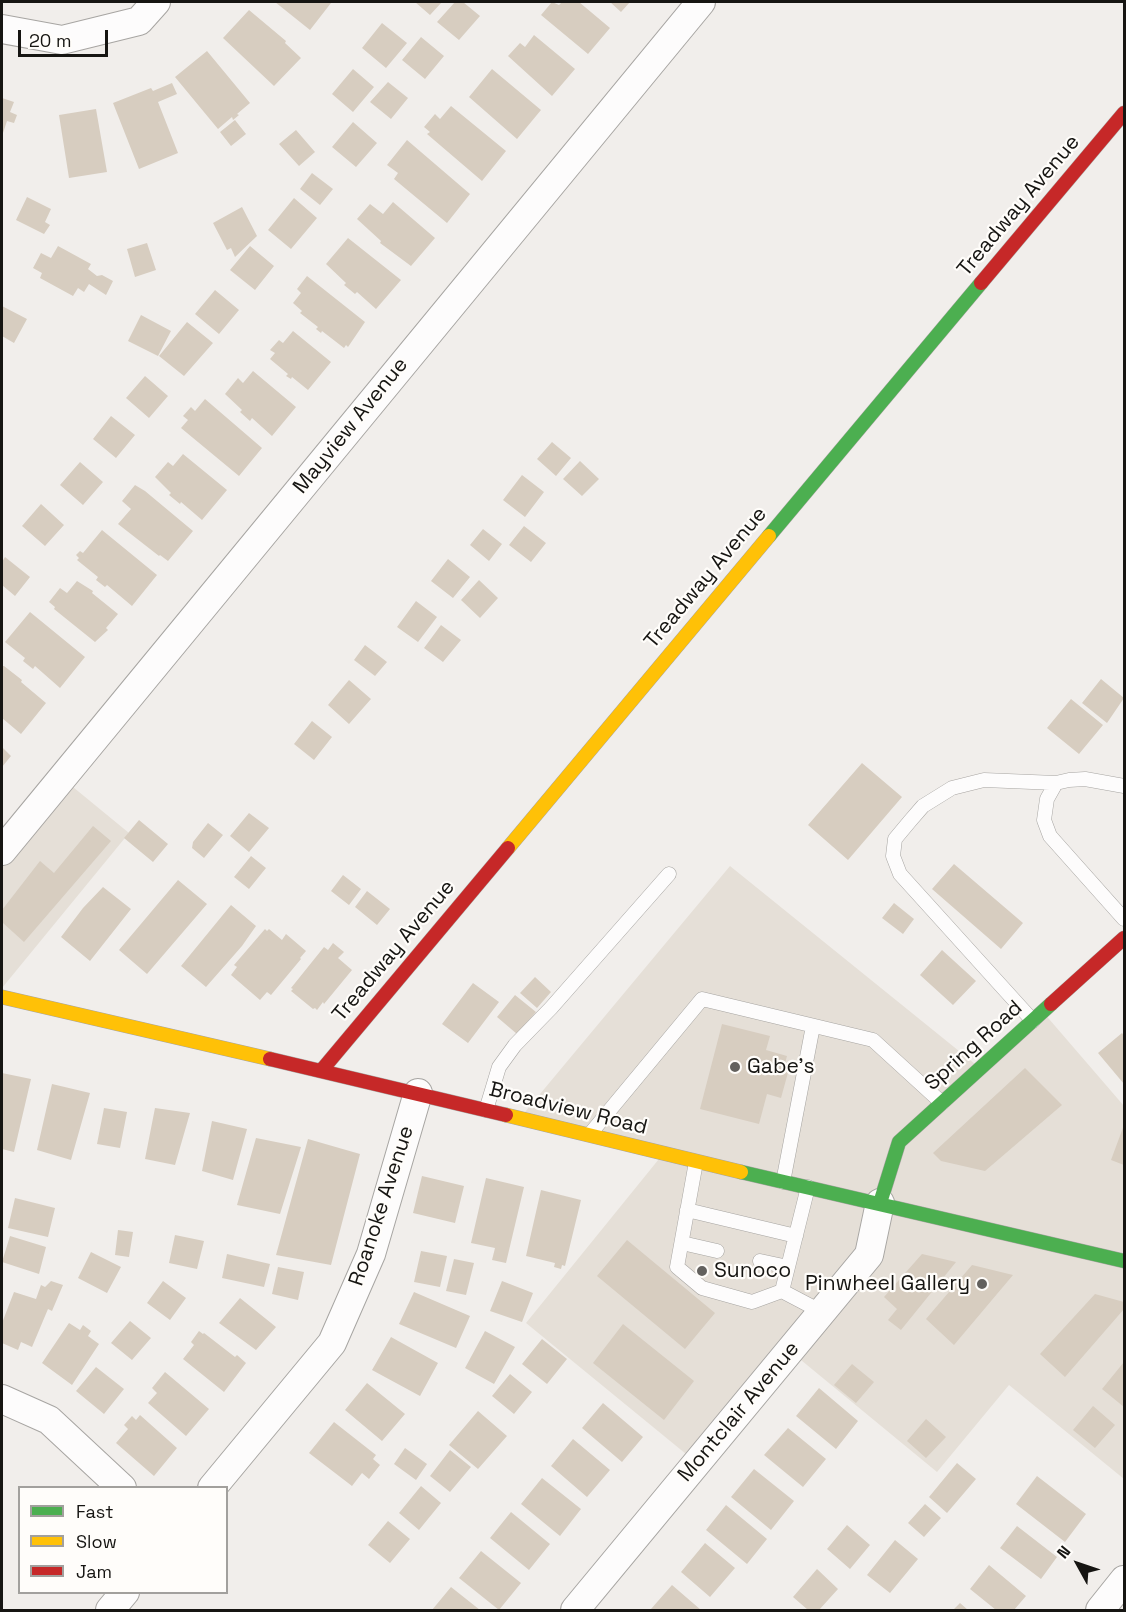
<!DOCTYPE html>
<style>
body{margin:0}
#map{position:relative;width:1126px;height:1612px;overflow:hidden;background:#f1eeeb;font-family:"Space Grotesk",sans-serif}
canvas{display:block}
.frame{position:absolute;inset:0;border:3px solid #161512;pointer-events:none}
.legend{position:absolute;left:18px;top:1486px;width:210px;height:108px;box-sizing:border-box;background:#fffdfa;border:2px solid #a2a09d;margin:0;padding:8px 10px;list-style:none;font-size:18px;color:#161512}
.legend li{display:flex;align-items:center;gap:12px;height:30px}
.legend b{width:30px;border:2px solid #a2a09d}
.north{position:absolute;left:1048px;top:1534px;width:60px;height:60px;-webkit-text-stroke:4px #fffdfa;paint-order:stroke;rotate:310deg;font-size:16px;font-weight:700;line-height:24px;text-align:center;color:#161512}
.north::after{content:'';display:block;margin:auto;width:21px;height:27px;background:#161512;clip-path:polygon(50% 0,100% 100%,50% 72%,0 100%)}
.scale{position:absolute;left:18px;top:30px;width:90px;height:27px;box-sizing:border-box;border:3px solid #161512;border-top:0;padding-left:8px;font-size:18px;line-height:21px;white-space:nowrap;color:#161512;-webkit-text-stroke:4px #fffdfa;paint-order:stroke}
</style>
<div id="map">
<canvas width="1126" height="1612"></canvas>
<div class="frame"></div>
<ul class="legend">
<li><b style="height:8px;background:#4caf50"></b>Fast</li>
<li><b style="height:8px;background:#ffc107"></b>Slow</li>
<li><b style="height:8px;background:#c62828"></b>Jam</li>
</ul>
<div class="north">N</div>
<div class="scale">20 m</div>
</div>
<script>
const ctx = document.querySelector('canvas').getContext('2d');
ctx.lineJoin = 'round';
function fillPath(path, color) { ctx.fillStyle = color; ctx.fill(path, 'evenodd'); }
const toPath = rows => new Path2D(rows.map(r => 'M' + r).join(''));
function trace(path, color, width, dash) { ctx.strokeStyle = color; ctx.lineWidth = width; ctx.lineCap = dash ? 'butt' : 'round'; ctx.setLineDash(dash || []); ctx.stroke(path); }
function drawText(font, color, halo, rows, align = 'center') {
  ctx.font = font + ' "Space Grotesk",sans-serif'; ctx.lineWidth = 4.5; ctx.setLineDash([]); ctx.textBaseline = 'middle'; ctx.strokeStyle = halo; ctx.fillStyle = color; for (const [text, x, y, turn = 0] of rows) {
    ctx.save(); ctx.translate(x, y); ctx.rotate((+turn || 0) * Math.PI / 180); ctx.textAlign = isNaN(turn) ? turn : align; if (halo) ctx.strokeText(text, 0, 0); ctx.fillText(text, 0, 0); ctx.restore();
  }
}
fillPath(toPath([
 [62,778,129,833,2,988,2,851],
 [730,866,980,1068,1043,1012,1124,1106,1124,1479,1009,1385,937,1472,790,1351,697,1463,526,1323,663,1154,520,1118]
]), '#e5dfd7');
fillPath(toPath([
 [275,2,329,2,331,3,310,30],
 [415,2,442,2,430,15],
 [455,2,463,2,480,16,459,40,437,22],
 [552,2,559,5,562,2,579,2,610,28,588,54,541,15],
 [610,2,630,2,621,12],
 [249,10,286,41,285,43,301,58,274,86,223,38],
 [382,23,407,43,386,68,362,48],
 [534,35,575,69,552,96,508,56,520,43,525,47],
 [421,37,444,56,425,79,402,60],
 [207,51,250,103,237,114,239,115,233,120,232,117,218,129,175,77],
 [353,69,374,87,353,112,332,94],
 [492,69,541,110,517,139,469,97],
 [388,82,408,98,391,119,370,102],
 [172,83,177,94,158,102,178,153,139,169,113,103,151,88,153,91],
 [2,98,14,102,10,112,17,115,14,123,7,121,2,136],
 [451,106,506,151,482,181,427,134,430,132,424,127,435,114,440,119],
 [96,109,107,172,69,178,59,115],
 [235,120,246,134,231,146,220,132],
 [353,122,377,143,356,167,332,147],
 [296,130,315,152,299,166,279,144],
 [407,140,470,194,447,223,394,179,398,173,387,165],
 [312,173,333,189,320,205,300,189],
 [27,197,51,209,45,222,50,225,44,234,16,220],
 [294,198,317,218,291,249,268,230],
 [393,202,435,238,411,266,380,243,381,241,357,219,370,204,383,214],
 [242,207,257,236,235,257,231,248,227,250,213,223],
 [348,238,401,280,376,309,357,292,355,294,344,285,346,283,326,264],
 [147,243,156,270,135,277,127,249],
 [58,246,91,264,88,269,97,276,102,275,113,281,106,295,89,284,84,292,78,288,73,296,40,278,42,273,33,268,41,253,51,258],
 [250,246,274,266,255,290,230,270],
 [307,276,365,322,348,347,346,345,344,348,322,331,321,333,316,329,318,327,300,313,302,311,293,303,301,293,297,289],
 [215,290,239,310,219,334,195,314],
 [2,306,27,319,14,343,2,336],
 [141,315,171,331,158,356,128,341],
 [187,322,213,343,184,376,159,356],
 [293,331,331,362,308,390,292,377,291,379,286,376,288,374,270,359,275,353,270,350,279,340,283,343],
 [253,371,296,407,272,436,252,418,250,421,240,412,242,410,225,394,238,378,243,383],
 [145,376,168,396,149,418,126,398],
 [205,399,262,448,239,476,181,428,188,420,183,416,191,407,195,411],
 [111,416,135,435,116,458,93,439],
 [552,442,571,458,556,476,537,459],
 [183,454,227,490,202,520,181,502,180,504,169,495,171,493,155,477,168,462,173,466],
 [580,461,599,479,582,496,563,479],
 [80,462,103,482,83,505,60,485],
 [522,475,544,492,525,517,503,500],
 [135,485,145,491,193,531,168,561,160,555,159,556,118,524,131,509,122,501],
 [41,504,64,525,45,546,22,526],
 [524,526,546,543,531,562,509,545],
 [483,529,502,544,489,561,470,545],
 [102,530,157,575,132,606,107,585,105,587,96,580,98,577,77,560,79,558,76,555,80,551,83,553],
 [5,557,30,577,15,596,2,585,2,562],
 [448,559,470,577,453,598,431,581],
 [479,580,498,598,480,618,461,600],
 [77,581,93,591,92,593,118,614,106,628,108,630,95,642,54,609,55,607,49,602,60,588,67,593],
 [416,601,437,617,418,642,397,627],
 [30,612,85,657,60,688,35,666,33,669,23,661,25,658,5,642],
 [441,625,461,640,443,662,424,648],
 [365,645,387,662,375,676,354,660],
 [2,666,4,666,22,680,21,682,46,703,21,734,2,718],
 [1101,679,1124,698,1107,723,1082,703],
 [349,680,371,699,349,724,328,705],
 [1071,699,1103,725,1079,754,1047,728],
 [312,721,332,737,314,760,294,744],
 [2,747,11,756,2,767],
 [862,763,902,797,848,860,808,825],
 [249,813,269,828,249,852,230,836],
 [139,820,168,844,153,862,124,838],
 [208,823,223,835,204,858,192,848,193,842],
 [93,826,111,841,24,942,3,923,2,910,40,861,54,873],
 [251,856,266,868,249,889,234,877],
 [954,864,1023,923,1001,949,932,889],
 [343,875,361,889,349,905,331,891],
 [178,880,207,904,147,974,119,950],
 [103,887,131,909,90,961,61,937,83,908],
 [367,891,390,909,377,925,355,907],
 [894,903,914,919,903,934,882,918],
 [231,905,256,926,242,946,206,987,181,966],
 [265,929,267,931,269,929,282,940,286,934,306,951,300,958,301,959,271,995,267,992,260,1000,231,975,237,967,234,965],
 [333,943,344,952,338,958,352,970,324,1004,323,1002,317,1010,315,1008,313,1009,291,991,293,989,291,988,324,947,328,950],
 [942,950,976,981,953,1005,920,975],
 [535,977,551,992,537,1008,520,993],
 [473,983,499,1002,468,1043,442,1024],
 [515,995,536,1012,517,1034,497,1017],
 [722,1024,770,1036,766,1050,787,1056,784,1067,789,1069,781,1098,767,1094,759,1124,700,1109],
 [1122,1033,1124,1036,1124,1084,1098,1053],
 [1025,1068,1062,1105,985,1171,941,1161,933,1153],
 [2,1073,31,1079,14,1152,2,1149],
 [52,1084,90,1093,71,1160,37,1150],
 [104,1108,127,1112,120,1148,97,1144],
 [155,1108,190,1113,175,1165,145,1159],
 [212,1121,247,1129,233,1180,202,1171],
 [1124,1125,1124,1165,1111,1160],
 [256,1138,301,1147,280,1214,237,1205],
 [308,1139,360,1154,331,1265,276,1255],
 [422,1176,464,1186,455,1223,413,1213],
 [486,1178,524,1187,506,1263,492,1260,495,1248,471,1243],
 [541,1190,581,1200,565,1266,562,1265,561,1269,554,1267,555,1263,526,1256],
 [15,1198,55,1208,48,1237,8,1228],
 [118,1230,133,1232,129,1257,115,1255],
 [175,1235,204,1241,197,1269,169,1263],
 [10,1236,46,1247,39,1274,2,1262],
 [627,1240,715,1313,685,1349,597,1276],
 [421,1251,447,1256,440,1287,414,1282],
 [91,1252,121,1267,107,1293,78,1278],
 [227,1254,270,1264,264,1287,222,1278],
 [922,1254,956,1262,901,1330,888,1320,897,1309,884,1297],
 [454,1259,474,1263,466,1295,446,1291],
 [972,1265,1013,1275,954,1345,926,1319],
 [278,1267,304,1272,298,1300,272,1294],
 [51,1281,63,1285,52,1311,48,1309,32,1347,21,1342,18,1350,2,1343,2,1323,14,1292,36,1299,41,1285,45,1287],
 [163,1281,186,1298,170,1320,147,1303],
 [502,1281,533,1293,522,1322,490,1311],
 [414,1292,470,1316,456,1348,399,1324],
 [1095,1294,1124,1302,1124,1309,1065,1377,1040,1354],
 [240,1298,276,1327,256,1350,219,1323],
 [130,1321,151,1338,132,1360,111,1343],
 [69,1323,80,1330,83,1325,91,1331,88,1336,99,1344,72,1385,42,1363],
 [623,1324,694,1381,664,1420,593,1363],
 [199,1331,203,1334,204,1333,235,1357,237,1355,246,1363,224,1392,183,1359,194,1345,191,1342],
 [485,1331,515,1347,494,1384,465,1368],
 [391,1337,438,1363,420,1396,372,1370],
 [542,1339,567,1359,547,1384,522,1364],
 [1124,1362,1124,1407,1102,1389],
 [852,1364,874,1382,856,1403,834,1385],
 [96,1367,124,1389,104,1414,76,1391],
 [165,1372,209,1409,186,1436,148,1403,157,1393,152,1388],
 [510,1374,532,1392,514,1414,492,1396],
 [367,1383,405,1414,382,1441,345,1410],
 [819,1388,858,1421,836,1449,796,1416],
 [603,1403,643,1437,622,1462,582,1428],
 [1093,1406,1115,1425,1095,1448,1073,1430],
 [478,1411,507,1436,478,1469,449,1445],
 [140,1415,177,1448,154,1476,116,1443,128,1429,124,1425,132,1416,136,1420],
 [926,1419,946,1437,926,1458,907,1441],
 [334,1422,376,1455,373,1459,380,1465,369,1479,362,1473,352,1486,309,1453],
 [788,1428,826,1459,803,1487,764,1455],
 [573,1439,610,1470,587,1497,551,1466],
 [405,1448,427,1464,416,1480,394,1464],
 [450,1450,471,1467,450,1492,430,1476],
 [957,1463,976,1479,947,1513,929,1497],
 [754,1469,794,1501,771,1530,731,1497],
 [1037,1476,1086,1514,1065,1542,1016,1504],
 [542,1478,581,1509,560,1536,521,1504],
 [421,1486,441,1503,419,1530,399,1513],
 [925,1504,941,1518,924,1537,908,1523],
 [726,1505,767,1539,747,1564,706,1530],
 [511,1512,550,1544,529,1570,490,1538],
 [388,1521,410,1539,390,1563,368,1545],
 [847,1525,870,1545,850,1569,827,1549],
 [1017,1526,1057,1557,1041,1579,1000,1548],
 [895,1540,918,1559,890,1593,867,1575],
 [705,1543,735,1568,710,1597,681,1572],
 [481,1551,521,1583,499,1610,459,1578],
 [989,1565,1026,1596,1014,1610,996,1610,970,1589],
 [817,1569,838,1589,819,1610,808,1610,793,1597],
 [672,1585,701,1610,651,1609],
 [451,1587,480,1610,432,1610],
 [960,1603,968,1610,953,1610]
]), '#d7cdc0');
const lane = toPath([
 [1124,786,1085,779,1069,780,1056,783,1047,799,1044,820,1050,836,1124,919],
 [1033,1021,900,874,893,856,895,839,910,821,923,806,952,788,984,780,1056,783],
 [486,1110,499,1067,515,1045,551,1008,669,874],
 [590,1134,702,999,873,1040,942,1103],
 [696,1162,677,1267,702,1288,752,1302,782,1291,822,1312],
 [783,1182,813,1026],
 [687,1210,796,1236],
 [682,1243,717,1251],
 [760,1261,788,1267],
 [782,1291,808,1187]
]);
const street = toPath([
 [2,29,62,40,139,21,156,2],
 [2,851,701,2],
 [2,1399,49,1420,122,1488],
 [212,1488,332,1343,371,1254,418,1093],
 [110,1610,125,1592],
 [575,1610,869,1255,880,1203],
 [1100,1610,1124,1580]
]);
const fast = toPath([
 [769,536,981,283],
 [741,1172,1124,1261],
 [880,1203,899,1142,1051,1004]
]);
const slow = toPath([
 [508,848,769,536],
 [2,997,270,1059],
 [506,1115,741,1172]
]);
const jam = toPath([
 [981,283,1124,113],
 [1051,1004,1124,938],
 [270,1059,506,1115],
 [321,1071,508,848]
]);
trace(lane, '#a7a5a2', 15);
trace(street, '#a7a5a2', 30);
trace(fast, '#a7a5a2', 15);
trace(slow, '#a7a5a2', 15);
trace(jam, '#a7a5a2', 15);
trace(lane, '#fdfcfc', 14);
trace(street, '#fdfcfc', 28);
trace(fast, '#4caf50', 14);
trace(slow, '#ffc107', 14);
trace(jam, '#c62828', 14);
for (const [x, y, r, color] of [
 [735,1067,6,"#63615e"],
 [702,1271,6,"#63615e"],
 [982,1284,6,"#63615e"]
]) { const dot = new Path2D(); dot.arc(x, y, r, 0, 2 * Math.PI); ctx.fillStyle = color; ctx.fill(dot); trace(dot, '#fffdfa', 2); }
drawText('21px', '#161512', '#fffdfa', [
 ["Treadway Avenue",1019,206,-50],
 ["Mayview Avenue",351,426,-51],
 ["Treadway Avenue",706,578,-50],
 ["Treadway Avenue",394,951,-50],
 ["Spring Road",974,1046,-42],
 ["Broadview Road",568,1109,14],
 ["Roanoke Avenue",382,1206,-72],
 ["Montclair Avenue",739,1412,-50]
]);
drawText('21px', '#161512', '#fffdfa', [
 ["Gabe's",747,1067],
 ["Sunoco",714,1271],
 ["Pinwheel Gallery",970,1284,"right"]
], 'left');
</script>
